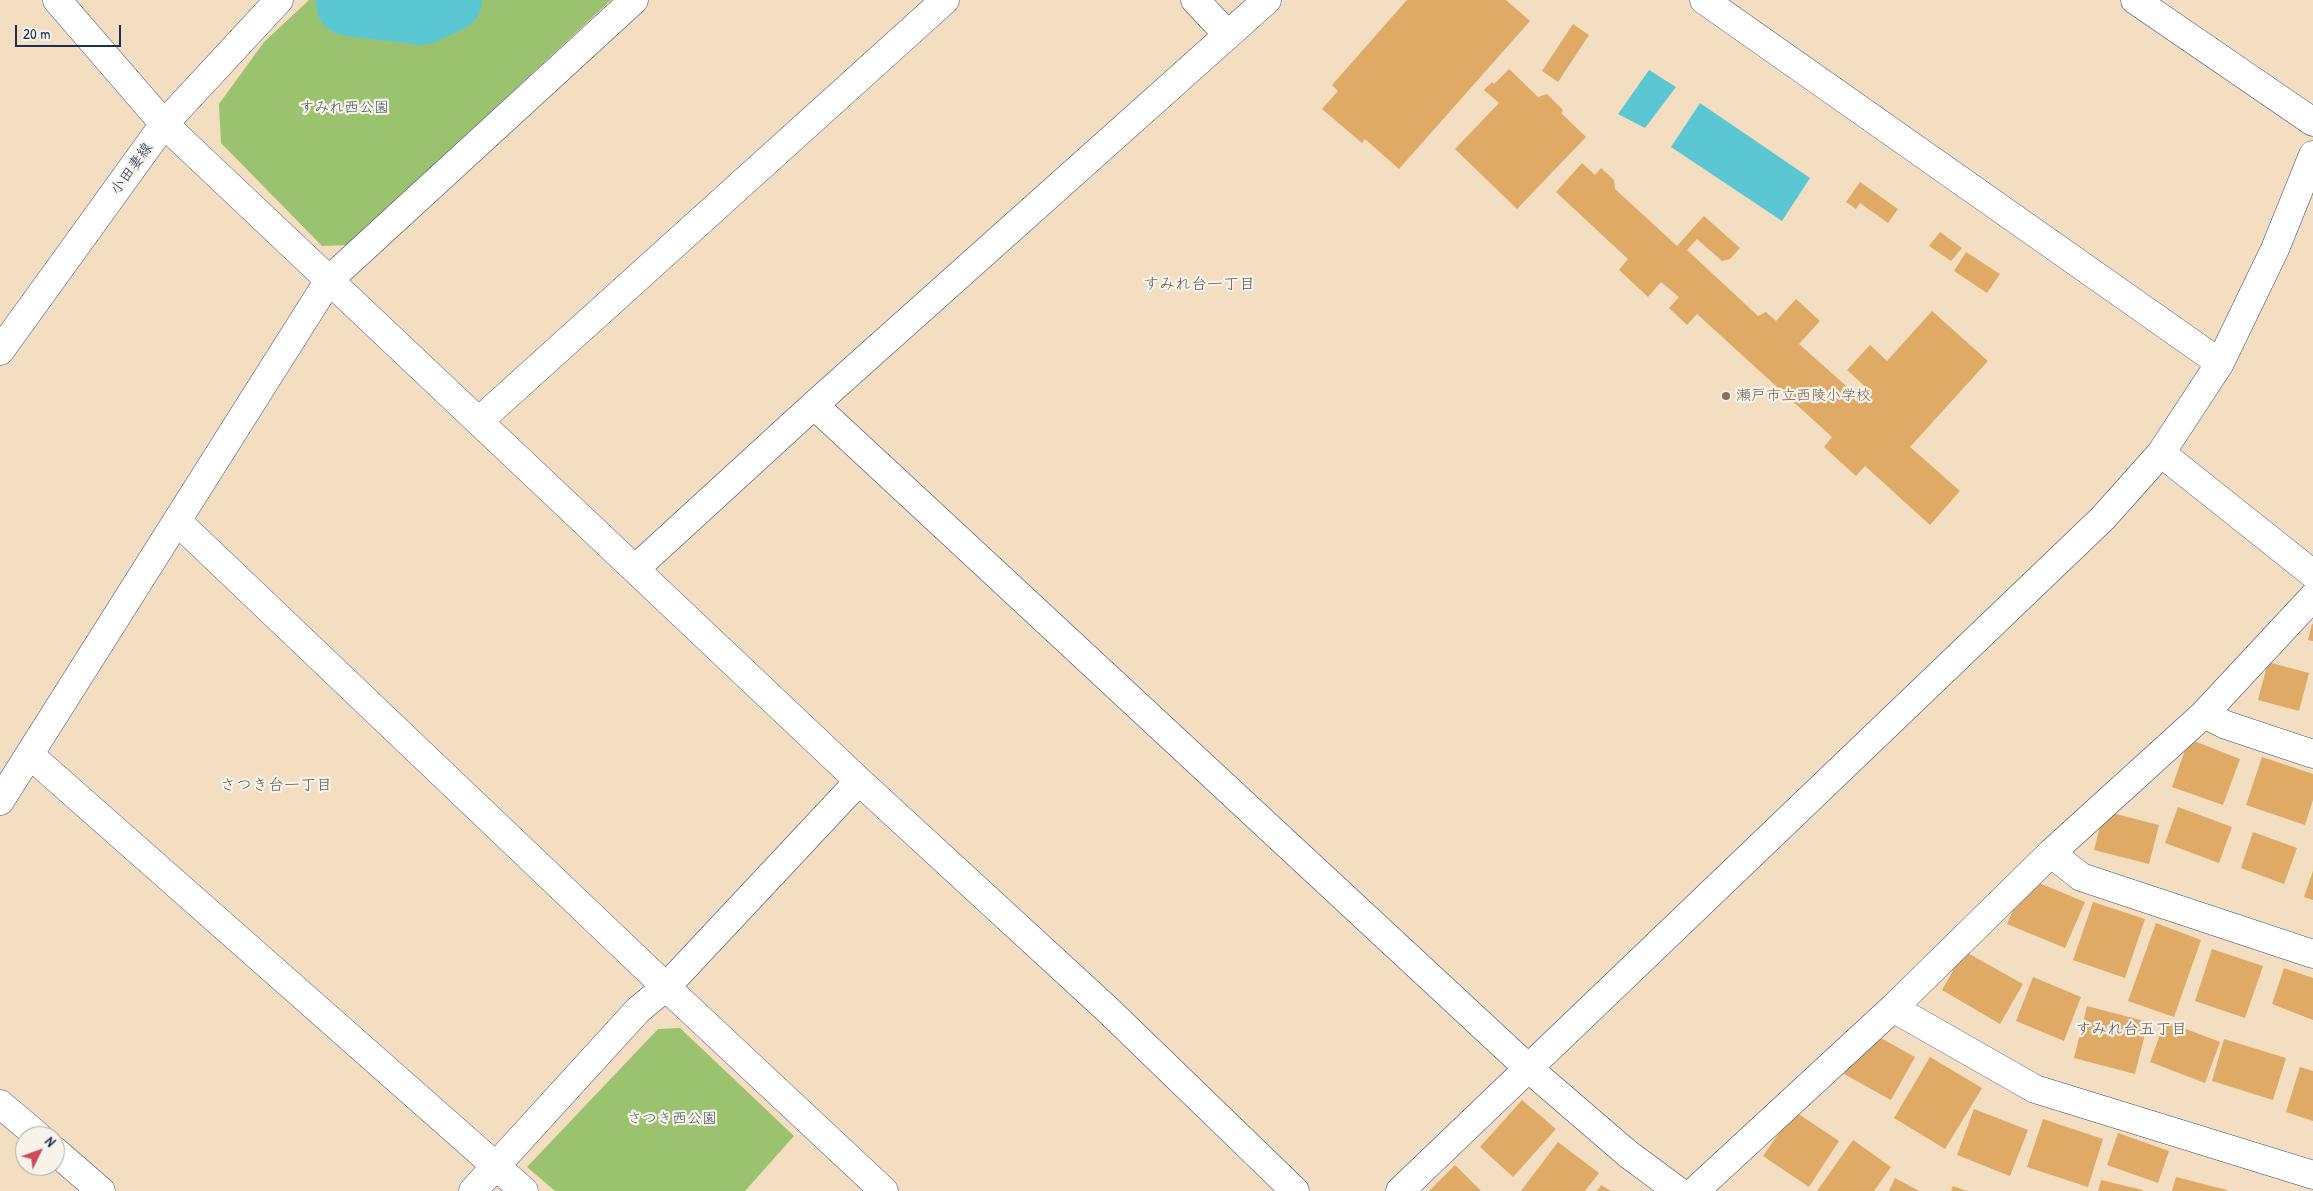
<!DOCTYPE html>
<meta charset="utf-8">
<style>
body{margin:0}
#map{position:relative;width:2313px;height:1191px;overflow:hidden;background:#f3dec1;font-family:"Patrick Hand",sans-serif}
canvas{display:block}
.north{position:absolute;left:15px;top:1126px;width:50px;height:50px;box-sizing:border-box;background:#f7f3e8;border:1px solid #9fa5b1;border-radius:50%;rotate:48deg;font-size:14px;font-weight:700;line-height:20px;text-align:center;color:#1b2f5e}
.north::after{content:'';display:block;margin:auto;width:18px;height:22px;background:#d1495b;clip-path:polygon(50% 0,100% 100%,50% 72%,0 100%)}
.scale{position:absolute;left:15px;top:25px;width:106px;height:22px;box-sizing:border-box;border:2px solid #1b2f5e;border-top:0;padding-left:6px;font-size:15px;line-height:18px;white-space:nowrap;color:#1b2f5e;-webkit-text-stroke:4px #f7f3e8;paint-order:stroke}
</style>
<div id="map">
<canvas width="2313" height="1191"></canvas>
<div class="north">N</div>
<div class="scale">20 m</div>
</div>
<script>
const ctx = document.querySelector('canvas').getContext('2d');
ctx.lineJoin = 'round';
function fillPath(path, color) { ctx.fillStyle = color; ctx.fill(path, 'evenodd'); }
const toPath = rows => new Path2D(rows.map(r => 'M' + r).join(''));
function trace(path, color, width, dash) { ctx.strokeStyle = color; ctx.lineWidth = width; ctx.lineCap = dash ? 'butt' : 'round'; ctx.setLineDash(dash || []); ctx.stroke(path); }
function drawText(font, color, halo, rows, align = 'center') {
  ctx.font = font + ' "Patrick Hand","Klee One",sans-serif'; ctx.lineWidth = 4.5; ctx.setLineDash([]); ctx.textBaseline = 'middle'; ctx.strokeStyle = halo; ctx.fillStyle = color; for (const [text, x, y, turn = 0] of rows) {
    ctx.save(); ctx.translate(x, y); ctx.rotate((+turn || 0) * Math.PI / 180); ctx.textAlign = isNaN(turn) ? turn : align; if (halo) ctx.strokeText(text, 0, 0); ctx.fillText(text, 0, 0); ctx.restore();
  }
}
fillPath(toPath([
 [309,0,611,0,348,245,322,246,221,143,219,104,264,42],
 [680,1028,794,1136,745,1191,555,1191,527,1167,658,1029]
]), '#9bc36f');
fillPath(toPath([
 [1649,70,1676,87,1645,128,1618,114],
 [1700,103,1810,178,1782,221,1671,147]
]), '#5bc7d2');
trace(toPath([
 [348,4,422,13,450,0]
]), '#5bc7d2', 64);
fillPath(toPath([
 [1407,0,1506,0,1530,21,1399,169,1365,139,1362,143,1322,109,1338,91,1332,85],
 [1573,24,1589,35,1558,82,1542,71],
 [1509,69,1538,97,1547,94,1563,110,1561,113,1586,137,1517,209,1455,149,1499,103,1484,90,1492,82,1494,84],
 [1582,163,1595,175,1601,168,1614,180,1615,189,1677,246,1704,216,1740,248,1730,259,1722,261,1697,239,1687,250,1758,316,1766,312,1776,321,1796,299,1820,321,1799,344,1862,400,1870,391,1847,370,1870,345,1887,361,1932,311,1988,361,1910,447,1960,491,1930,525,1865,466,1856,476,1824,447,1832,437,1697,314,1687,325,1669,308,1679,297,1661,282,1648,297,1619,270,1628,259,1556,192],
 [1860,182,1898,209,1888,223,1860,203,1856,209,1846,202],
 [1940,232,1962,248,1951,261,1929,246],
 [1966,252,2000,274,1987,293,1954,271],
 [2312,624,2313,624,2313,641,2308,640],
 [2268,662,2309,673,2299,711,2258,700],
 [2189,739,2240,759,2223,805,2172,787],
 [2262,757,2313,774,2313,800,2305,825,2246,805],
 [2178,807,2232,827,2219,863,2165,843],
 [2104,811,2159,825,2149,864,2094,850],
 [2253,832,2297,848,2284,884,2241,868],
 [2313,871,2313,900,2304,897],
 [2027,878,2085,902,2065,948,2007,924],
 [2093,902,2145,919,2125,978,2073,960],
 [2156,923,2201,940,2174,1017,2128,1001],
 [2212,949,2263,966,2245,1018,2195,1001],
 [1964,951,2023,984,2000,1024,1942,990],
 [2284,968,2313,978,2313,1020,2272,1004],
 [2033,977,2081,997,2064,1041,2016,1021],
 [2087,1006,2148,1022,2135,1074,2074,1058],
 [2165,1021,2220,1042,2205,1083,2150,1062],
 [1868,1031,1915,1057,1891,1100,1844,1074],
 [2224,1039,2286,1058,2273,1100,2212,1081],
 [1930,1057,1982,1088,1945,1149,1894,1118],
 [2300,1067,2313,1071,2313,1121,2286,1112],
 [1522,1100,1556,1129,1513,1177,1480,1147],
 [1974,1109,2028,1130,2010,1176,1957,1155],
 [1794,1111,1839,1141,1809,1187,1763,1156],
 [2043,1119,2103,1139,2088,1187,2027,1167],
 [2118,1133,2169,1151,2158,1183,2107,1165],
 [1853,1140,1891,1167,1874,1191,1817,1191],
 [1558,1142,1599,1173,1585,1191,1521,1191],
 [1455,1165,1481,1191,1429,1191],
 [2176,1177,2227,1190,2227,1191,2172,1191],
 [1895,1178,1919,1191,1889,1191],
 [2101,1180,2143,1190,2143,1191,2098,1191],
 [1601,1185,1611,1191,1597,1191],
 [1953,1186,1967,1191,1951,1191]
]), '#dfaa66');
const minor = toPath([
 [57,0,164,124,859,781,1108,1010,1295,1191],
 [1195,0,1228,35],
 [1704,0,2220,363],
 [2135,0,2313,122],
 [0,351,164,124,279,0],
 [814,405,1528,1068,1628,1154,1678,1191],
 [479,421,945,0],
 [2161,453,2313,574],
 [177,521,666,987,884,1191],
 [636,568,814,405,1267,0],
 [2204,714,2226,725,2313,754],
 [30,755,524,1191],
 [0,801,329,280,634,0],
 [2051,853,2081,877,2313,954],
 [1893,1008,2035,1089,2313,1175],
 [0,1104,38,1136],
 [55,1151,101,1191],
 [473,1191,638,1010,666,987,859,781],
 [1400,1191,2103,518,2161,453,2220,363,2275,249,2313,155],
 [1695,1191,1893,1008,2051,853,2204,714,2313,597]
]);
trace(minor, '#3b496d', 29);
trace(minor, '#fff', 28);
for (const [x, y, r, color] of [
 [1726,396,5,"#8d6e63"]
]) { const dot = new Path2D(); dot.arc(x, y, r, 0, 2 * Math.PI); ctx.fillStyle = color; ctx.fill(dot); trace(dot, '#f7f3e8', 2); }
drawText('15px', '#415b63', '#f7f3e8', [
 ["すみれ西公園",344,108],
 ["さつき西公園",672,1119]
]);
drawText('15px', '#1b2f5e', '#f7f3e8', [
 ["小田妻線",132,169,-54]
]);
drawText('15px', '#785e54', '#f7f3e8', [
 ["瀬戸市立西陵小学校",1736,396]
], 'left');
drawText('16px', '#605a61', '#f7f3e8', [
 ["すみれ台一丁目",1199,285],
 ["さつき台一丁目",276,786],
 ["すみれ台五丁目",2131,1030]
]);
</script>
